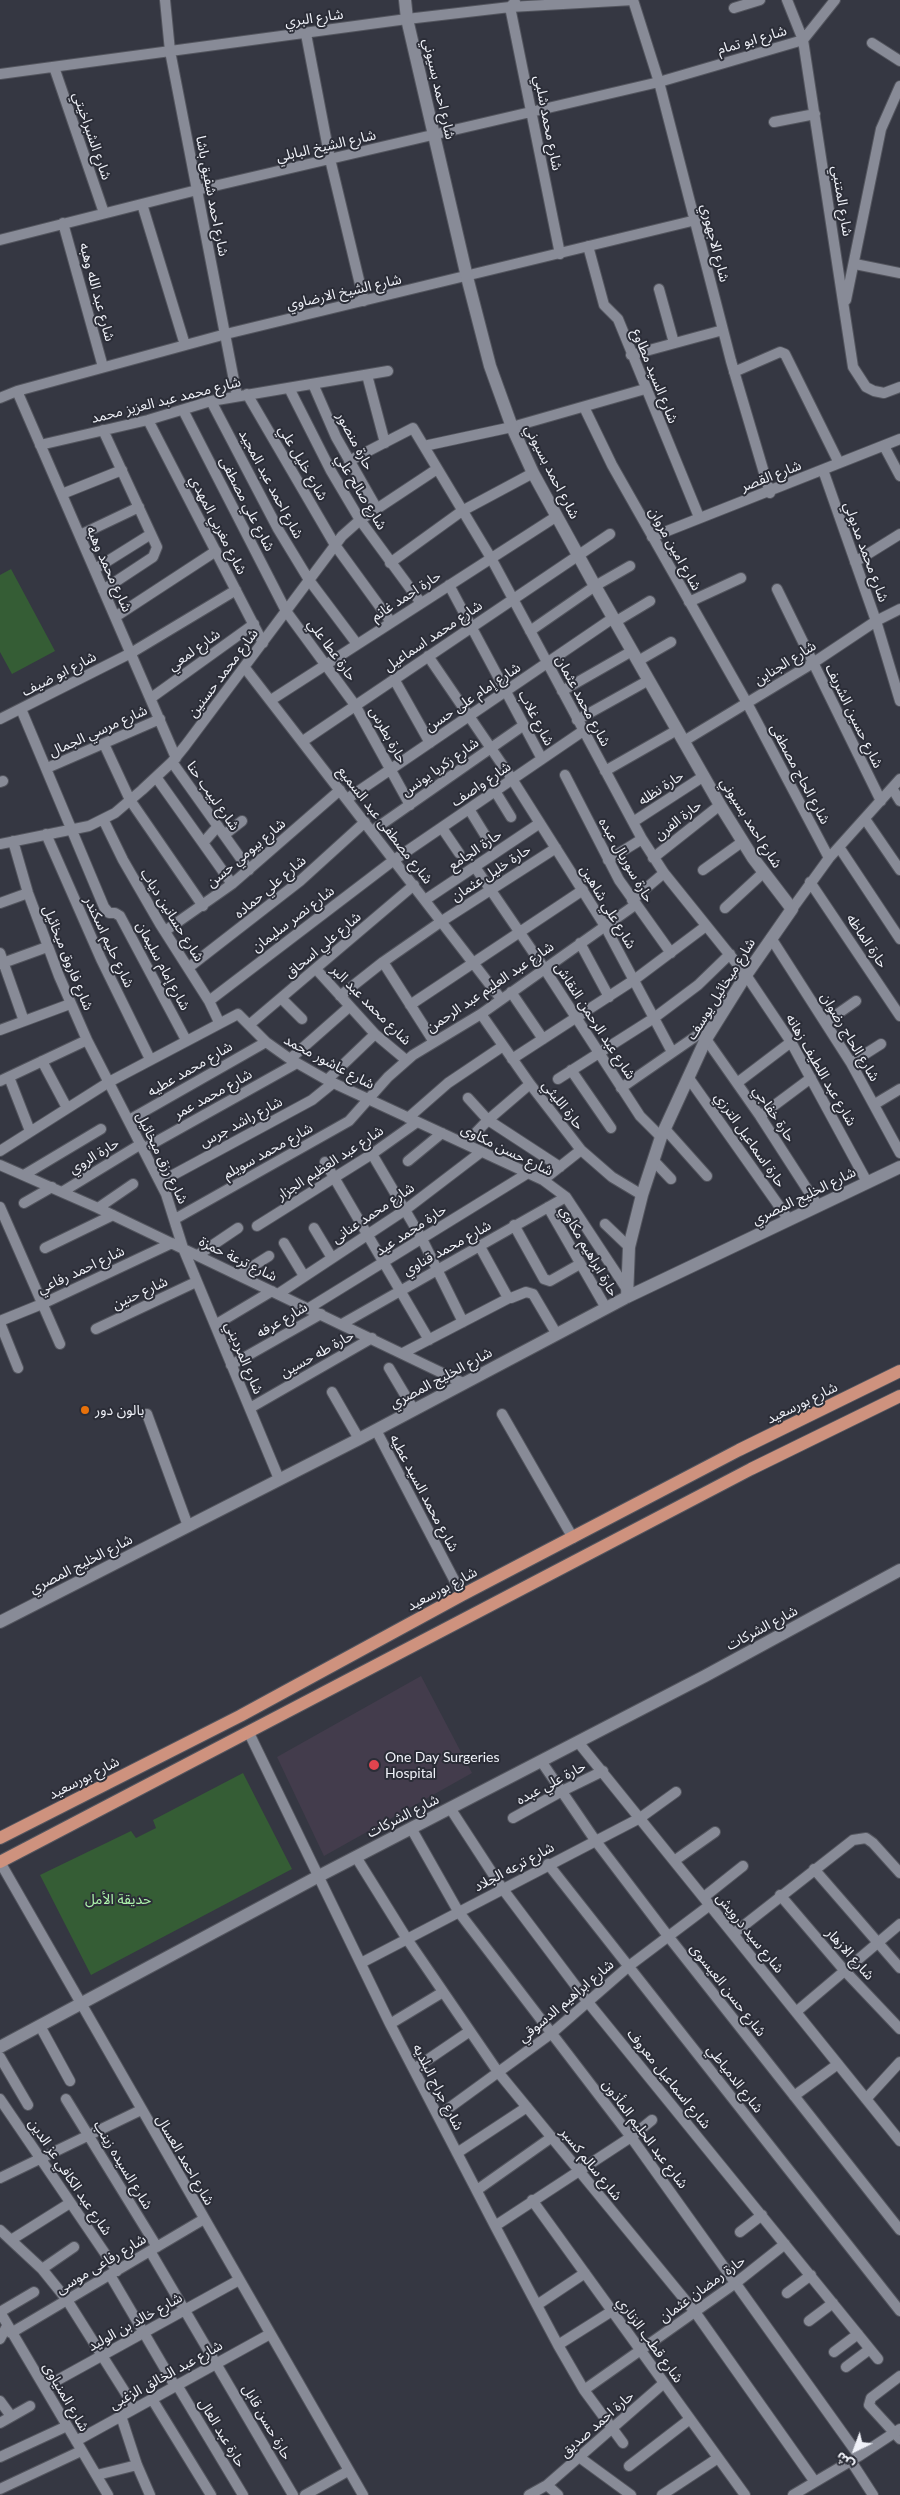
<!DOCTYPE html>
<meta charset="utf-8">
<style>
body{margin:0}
#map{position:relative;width:900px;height:2495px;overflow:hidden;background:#353742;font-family:Lato,"Noto Sans Arabic",sans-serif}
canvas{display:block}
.north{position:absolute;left:830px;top:2425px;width:50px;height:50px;-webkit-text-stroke:4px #2b2d37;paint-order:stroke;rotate:222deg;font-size:14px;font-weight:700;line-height:20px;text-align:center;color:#eff1f8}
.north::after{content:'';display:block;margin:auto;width:18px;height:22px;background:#eff1f8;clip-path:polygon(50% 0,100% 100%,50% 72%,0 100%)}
</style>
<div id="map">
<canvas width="900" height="2495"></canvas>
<div class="north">ش</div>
</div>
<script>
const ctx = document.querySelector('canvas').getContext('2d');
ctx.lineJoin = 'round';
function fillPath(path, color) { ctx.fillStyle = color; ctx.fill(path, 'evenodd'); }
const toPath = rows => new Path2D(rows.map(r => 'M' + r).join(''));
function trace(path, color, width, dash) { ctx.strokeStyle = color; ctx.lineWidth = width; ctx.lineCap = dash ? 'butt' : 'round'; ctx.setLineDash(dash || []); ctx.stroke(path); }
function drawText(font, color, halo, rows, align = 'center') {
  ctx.font = font + ' Lato,"Noto Sans Arabic",sans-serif'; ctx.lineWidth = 4; ctx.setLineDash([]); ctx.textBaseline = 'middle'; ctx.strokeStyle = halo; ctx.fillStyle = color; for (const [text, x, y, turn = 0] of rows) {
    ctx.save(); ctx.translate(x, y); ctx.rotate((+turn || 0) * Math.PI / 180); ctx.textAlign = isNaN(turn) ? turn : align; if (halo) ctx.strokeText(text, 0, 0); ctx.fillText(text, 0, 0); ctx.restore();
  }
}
fillPath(toPath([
 [421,1676,472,1773,324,1856,277,1757]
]), '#433c4c');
fillPath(toPath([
 [11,569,55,651,12,674,0,652,0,575],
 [243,1773,292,1869,91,1975,40,1875,131,1831,136,1838,156,1828,153,1820]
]), '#355d35');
const minor = toPath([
 [165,0,170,51,237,396],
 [633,0,659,82,731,361,770,493],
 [787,0,803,40,853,367,866,387,874,391,884,393,900,387],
 [515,2,510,7,560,254],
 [734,8,760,0],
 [306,34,330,159,364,301],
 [872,43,900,61],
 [54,67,104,213],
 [0,74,407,19,510,7,633,0],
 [774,122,815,114],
 [142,204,185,345],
 [63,223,103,367],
 [0,240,197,190,659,82,803,40,835,0],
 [588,246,604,305,618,319,699,517],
 [855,264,900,273],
 [659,289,674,343],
 [846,300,881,129,900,86],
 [631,355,723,330],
 [734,372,780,352,785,354,839,463],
 [367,375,385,443],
 [313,384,336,437,377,509],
 [289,388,331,471,360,520,421,603],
 [17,391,176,758],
 [247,394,335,545,391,622],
 [0,398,17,391,226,334,696,220],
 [211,401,278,529,309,580,357,644],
 [584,407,612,465,747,703,829,858],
 [183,410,286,611,355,705,410,805],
 [148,420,263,643],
 [103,430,157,547,153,557,103,590],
 [40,445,148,420,211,401,388,371],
 [424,446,512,427,645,389],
 [884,446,900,476],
 [349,461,413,428,491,558,642,839,664,873,746,975,791,1042,867,1182],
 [823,470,876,621,900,701],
 [62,494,122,470],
 [80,535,139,507],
 [652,537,900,439],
 [855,562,900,534],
 [390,563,462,511,533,473],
 [95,569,151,534],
 [449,585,542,759],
 [777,589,881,801],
 [689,602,741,578],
 [115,617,216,551],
 [615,622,650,601],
 [530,631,595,586,630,566],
 [428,656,512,779,605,926,672,1052],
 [638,661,671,642],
 [245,668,501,999],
 [394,679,430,743],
 [562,691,632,651],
 [151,698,254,624],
 [271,700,557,516],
 [21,709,104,907,109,913,115,913,120,916,186,1040],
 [0,719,131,653,236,590],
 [577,720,649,680],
 [303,741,610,534],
 [684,741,813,663,876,621,900,609],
 [104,744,130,800,203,906],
 [172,762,249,870],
 [47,768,160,719],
 [605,771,677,730],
 [565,775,619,880,671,953],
 [156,777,232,884],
 [0,782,3,781],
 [892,788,900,801],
 [495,791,511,817],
 [347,799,613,618],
 [469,809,485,835],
 [865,819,900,870],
 [104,821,123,860,160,924,209,1001,219,1022],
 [633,822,704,776],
 [442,828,459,853],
 [372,831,524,725],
 [46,834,101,959,150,1059],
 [224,835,242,821],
 [13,841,28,893,59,976,87,1040,166,1194,183,1248,279,1479],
 [203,843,218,826],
 [0,844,89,826,115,813,142,790,172,762,185,746,342,536,360,520,437,469],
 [839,847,900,939],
 [653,858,720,805],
 [608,860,642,839],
 [475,867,544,968,640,1116,661,1137],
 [703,870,742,842],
 [810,882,900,1016],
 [425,900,540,823],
 [632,900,664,873],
 [0,903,28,893],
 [725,908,764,872],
 [792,909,829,858,900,779],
 [165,931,232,884,340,790],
 [771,938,851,1063,900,1153],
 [580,943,609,997],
 [0,953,24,1021],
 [383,962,434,1042],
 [0,964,47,947],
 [188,968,300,881,365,822],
 [316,969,375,1034,406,1060],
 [511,992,543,1039],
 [340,996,383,962,442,921,556,848],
 [281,998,302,1019],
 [209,1001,394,860,583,731],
 [410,1005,583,890],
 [481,1014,530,1084,581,1150,612,1177,642,1195],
 [826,1022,856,1001],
 [249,1025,414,885],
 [0,1030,70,1004],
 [706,1039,760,1116,818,1206],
 [290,1059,349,1007],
 [512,1059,634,980,706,926],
 [42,1061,67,1108],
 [851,1063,881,1044],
 [571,1070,611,1128],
 [9,1077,30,1131],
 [688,1077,789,1220],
 [558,1079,654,1018,698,985,730,954],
 [327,1080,375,1034],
 [0,1081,87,1040],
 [737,1083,791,1042],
 [621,1088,715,1023],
 [468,1098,488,1120,560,1167],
 [875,1104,900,1089],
 [760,1116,811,1078],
 [408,1118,448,1083,503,1046],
 [129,1120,266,1042],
 [665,1129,707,1176],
 [465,1144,488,1120,530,1084],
 [143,1149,297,1063],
 [0,1151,109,1082,238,1014,266,1042,290,1059,327,1080,543,1180,566,1197,626,1288],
 [372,1154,422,1239,463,1322],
 [653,1160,671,1179],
 [408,1161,442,1133],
 [325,1162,429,1340],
 [0,1165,98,1208,463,1383],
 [24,1175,101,1129],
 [543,1180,581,1150],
 [160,1182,312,1100,333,1083],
 [62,1192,141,1144],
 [24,1203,52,1187],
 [0,1207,60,1344],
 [548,1207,606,1308],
 [98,1208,133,1184],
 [175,1219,349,1121,388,1077,413,1055,481,1014,635,905],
 [605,1224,629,1247],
 [514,1225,544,1279,550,1281,580,1264],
 [257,1226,372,1154,417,1122],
 [314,1228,332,1258],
 [284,1243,304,1276],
 [479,1245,507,1296,511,1298,526,1292,533,1294,556,1333],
 [45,1248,113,1215],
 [198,1255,238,1228],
 [239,1275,269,1256],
 [278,1294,405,1210,481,1152],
 [309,1308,528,1173],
 [0,1321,42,1304,172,1243],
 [0,1323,18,1368],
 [342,1324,566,1197],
 [215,1325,272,1291],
 [96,1329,196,1282],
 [403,1353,509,1298],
 [231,1365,321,1314],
 [389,1368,414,1410],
 [332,1392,359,1439],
 [250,1408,372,1338],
 [147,1414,188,1526],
 [502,1414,573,1538],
 [376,1430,462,1595],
 [249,1733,390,2024,495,2226,558,2345,584,2390,623,2443],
 [578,1742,900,2141],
 [541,1761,595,1840,668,1936,900,2230],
 [450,1808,502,1888,587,2001,878,2359],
 [513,1818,562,1791,603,1771],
 [411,1828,458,1911,631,2137,859,2456],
 [356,1857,407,1939,498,2072,695,2312,815,2482],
 [674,1861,715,1832],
 [0,1862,363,2495],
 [548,1864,900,2311],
 [814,1869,900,1968],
 [780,1895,844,1970,900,2029],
 [704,1897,743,1866],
 [733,1934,853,1840,866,1838,873,1843,900,1873],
 [361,1963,640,1818,676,1792],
 [796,2012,900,1924],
 [390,2024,443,1992],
 [40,2026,70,2081],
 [0,2057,28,2105],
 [414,2069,470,2031],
 [794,2096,838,2064],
 [0,2099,117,2271],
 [66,2099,157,2247],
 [866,2099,900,2062],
 [438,2116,552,2033,629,1966,710,1905],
 [457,2153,527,2107],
 [0,2178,141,2110],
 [477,2190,552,2137],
 [532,2200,745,2495],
 [495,2226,631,2137,652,2120],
 [0,2230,42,2269,67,2300,135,2408],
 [740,2232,762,2215],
 [11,2240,70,2203],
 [150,2251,293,2495],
 [42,2269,74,2247],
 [110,2275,175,2386],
 [787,2293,811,2275],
 [537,2305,585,2273],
 [0,2312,108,2495],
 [0,2312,34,2292],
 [809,2321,833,2303],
 [11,2333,204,2219],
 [0,2339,7,2326],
 [558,2345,612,2311],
 [834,2352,858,2334],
 [846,2367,870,2349],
 [900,2376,871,2398,869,2405,900,2439],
 [177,2385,243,2495],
 [45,2387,239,2280],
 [584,2390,737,2282,785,2244],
 [152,2399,211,2495],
 [0,2401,11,2416],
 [121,2416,137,2465,150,2495],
 [0,2423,30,2406],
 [76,2441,270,2334],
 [0,2457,67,2426],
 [579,2457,631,2495],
 [851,2461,873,2495],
 [629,2466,690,2419],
 [97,2475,137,2465],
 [547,2485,558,2495],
 [0,2489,81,2451],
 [305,2495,348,2471],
 [529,2495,547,2485,664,2383],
 [662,2495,718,2458],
 [793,2495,859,2456,900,2429]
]);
const tertiary = toPath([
 [405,0,407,19,467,277,490,366,512,427,533,473,595,586,720,805,753,858,792,909,746,975,706,1039,661,1137,642,1195,629,1247,627,1297],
 [0,1622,359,1439,627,1297,900,1167]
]);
const secondary = toPath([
 [0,2047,319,1876,705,1676,900,1570]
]);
const primary = toPath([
 [0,1838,240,1716,462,1595,739,1450,900,1371],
 [0,1862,751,1469,900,1396]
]);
trace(minor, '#53555e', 12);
trace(tertiary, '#53555e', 14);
trace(secondary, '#53555e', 14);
trace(primary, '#53555e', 14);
trace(minor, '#888b97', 10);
trace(tertiary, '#888b97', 12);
trace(secondary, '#888b97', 12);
trace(primary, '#ce927e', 12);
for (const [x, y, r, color] of [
 [85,1410,5,"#e8710a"],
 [374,1765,6,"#e0444e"]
]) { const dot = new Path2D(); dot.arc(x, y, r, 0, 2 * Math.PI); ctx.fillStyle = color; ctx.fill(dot); trace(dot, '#2b2d37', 2); }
drawText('14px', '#eff1f8', '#2b2d37', [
 ["شارع البري",314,18,-8],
 ["شارع ابو تمام",752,40,-16],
 ["شارع احمد بسيوني",439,89,77],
 ["شارع محمد شلبي",548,123,79],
 ["شارع الشبراخيتي",92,136,71],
 ["شارع الشيخ البابلي",326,146,-13],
 ["شارع احمد شفيق باشا",212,196,79],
 ["شارع المتنبي",842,201,81],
 ["شارع الاجهوري",715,243,76],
 ["شارع عبد الله وهبه",97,292,75],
 ["شارع الشيخ الارضاوي",344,292,-13],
 ["شارع السيد مطاوع",655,376,68],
 ["شارع محمد عبد العزيز محمد",166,400,-14],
 ["حارة منصور",355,441,62],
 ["شارع خليل علي",303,463,60],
 ["شارع احمد بسيوني",552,472,63],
 ["شارع القصر",771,476,-21],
 ["شارع احمد عبد المجيد",271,484,62],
 ["شارع صالح علي",361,492,59],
 ["شارع علي مصطفى",247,504,63],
 ["شارع مغربي المهدي",218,525,63],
 ["شارع امين مروان",675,549,61],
 ["شارع محمد مدبولي",866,552,70],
 ["شارع محمد وهبه",109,569,66],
 ["حارة احمد غانم",406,596,-33],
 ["شارع محمد اسماعيل",433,636,-34],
 ["شارع لمعي",194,650,-36],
 ["حارة عطا علي",332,650,54],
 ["شارع الجناين",785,663,-32],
 ["شارع محمد حسنين",223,673,-53],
 ["شارع ابو ضيف",59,674,-27],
 ["شارع إمام على حسن",473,697,-34],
 ["شارع محمد عثمان",583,701,62],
 ["شارع حسين الشريف",854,716,64],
 ["شارع غلاب",536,718,62],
 ["شارع مرسي الجمال",98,731,-24],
 ["حارة بطرس",388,735,61],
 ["شارع زكريا يونس",440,767,-35],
 ["شارع الحاج مصطفى",800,774,62],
 ["شارع واصف",481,784,-34],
 ["حارة نظله",661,788,-33],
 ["شارع لبيب حنا",213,796,55],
 ["حارة الفرن",678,820,-38],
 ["شارع احمد بسيوني",751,823,58],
 ["شارع مصطفى عبد السميع",385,825,52],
 ["حارة الجامع",475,850,-34],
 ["شارع بيومي حسن",246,853,-40],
 ["حارة سوريال عبده",626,860,60],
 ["حارة خليل عثمان",491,873,-33],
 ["شارع علي حماده",270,887,-40],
 ["شارع علي شاهين",608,907,59],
 ["شارع حسانين دياب",172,915,58],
 ["شارع نصر سليمان",293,919,-37],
 ["حارة الماظه",867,941,56],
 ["شارع حليم اسكندر",109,942,65],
 ["شارع علي اسحاق",323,945,-40],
 ["شارع فاروق ميخائيل",68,958,68],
 ["شارع إمام سليمان",163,966,62],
 ["شارع عبد العليم عبد الرحمن",490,987,-34],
 ["شارع ميخائيل يوسف",721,989,-58],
 ["شارع محمد عبد البر",371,1005,45],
 ["شارع عبد الرحمن النقاش",595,1021,57],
 ["شارع الحاج رضوان",850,1037,59],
 ["شارع عاشور محمد",329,1062,28],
 ["شارع محمد عطيه",190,1069,-30],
 ["شارع عبد اللطيف زهانه",821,1070,60],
 ["شارع محمد عمر",213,1094,-29],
 ["حارة الليثي",563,1105,52],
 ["حارة خفاجي",774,1114,56],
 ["شارع راشد جرس",241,1122,-28],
 ["حارة اسماعيل الترزي",750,1140,55],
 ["شارع حسن مكاوى",507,1150,26],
 ["شارع محمد سويلم",268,1151,-29],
 ["حارة الروي",94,1156,-31],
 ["شارع رزق ميخائيل",162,1158,64],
 ["شارع عبد العظيم الجزار",330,1163,-33],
 ["شارع الخليج المصري",804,1196,-26],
 ["شارع محمد عنانى",373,1213,-34],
 ["حارة محمد عيد",411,1230,-33],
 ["شارع محمد قناوي",447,1248,-29],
 ["حارة ابراهيم مكاوي",589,1251,60],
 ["شارع ترعة حمزة",238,1259,26],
 ["شارع احمد رفاعي",81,1270,-25],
 ["شارع حنين",140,1293,-25],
 ["شارع عرفه",282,1320,-30],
 ["حارة طه حسين",317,1354,-29],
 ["شارع المرديني",244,1358,67],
 ["شارع الخليج المصري",441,1378,-28],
 ["شارع بورسعيد",802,1403,-26],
 ["شارع محمد السيد عطيه",424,1493,62],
 ["شارع الخليج المصري",81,1564,-27],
 ["شارع بورسعيد",442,1589,-28],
 ["شارع الشركات",762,1628,-28],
 ["شارع بورسعيد",84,1778,-27],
 ["حارة علي عبده",551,1783,-28],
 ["شارع الشركات",403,1816,-27],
 ["شارع ترعه الجلاد",514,1867,-28],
 ["شارع سيد درويش",750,1933,51],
 ["شارع الازهار",850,1954,48],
 ["شارع حسن العيسوى",728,1990,52],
 ["شارع ابراهيم الدسوقي",566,2001,-40],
 ["شارع اسماعيل معروف",669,2079,51],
 ["شارع الدمياطي",735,2079,52],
 ["شارع جراج البلديه",438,2087,63],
 ["شارع عبد الحليم المأذون",645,2134,53],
 ["شارع احمد العسال",185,2160,60],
 ["شارع سالم كسبر",591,2164,51],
 ["شارع السيده زينب",123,2165,59],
 ["شارع عبد الكافي عز الدين",70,2177,56],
 ["شارع رفاعى موسى",101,2264,-31],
 ["حارة رمضان عثمان",702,2289,-36],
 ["شارع خالد بن الوليد",135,2322,-29],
 ["شارع قطب الزناري",650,2340,54],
 ["شارع عبد الخالق الزغبى",166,2375,-29],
 ["شارع المنياوى",66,2397,60],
 ["حارة حسن قابل",267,2422,60],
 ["حارة احمد صديق",597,2424,-41],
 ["حارة عبد العال",222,2433,59]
]);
drawText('14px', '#eff1f8', '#2b2d37', [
 ["بالون دور",95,1410],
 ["One Day Surgeries",385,1757],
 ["Hospital",385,1773]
], 'left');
drawText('14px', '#aff6ad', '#2b2d37', [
 ["حديقة الأمل",118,1899]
]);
</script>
